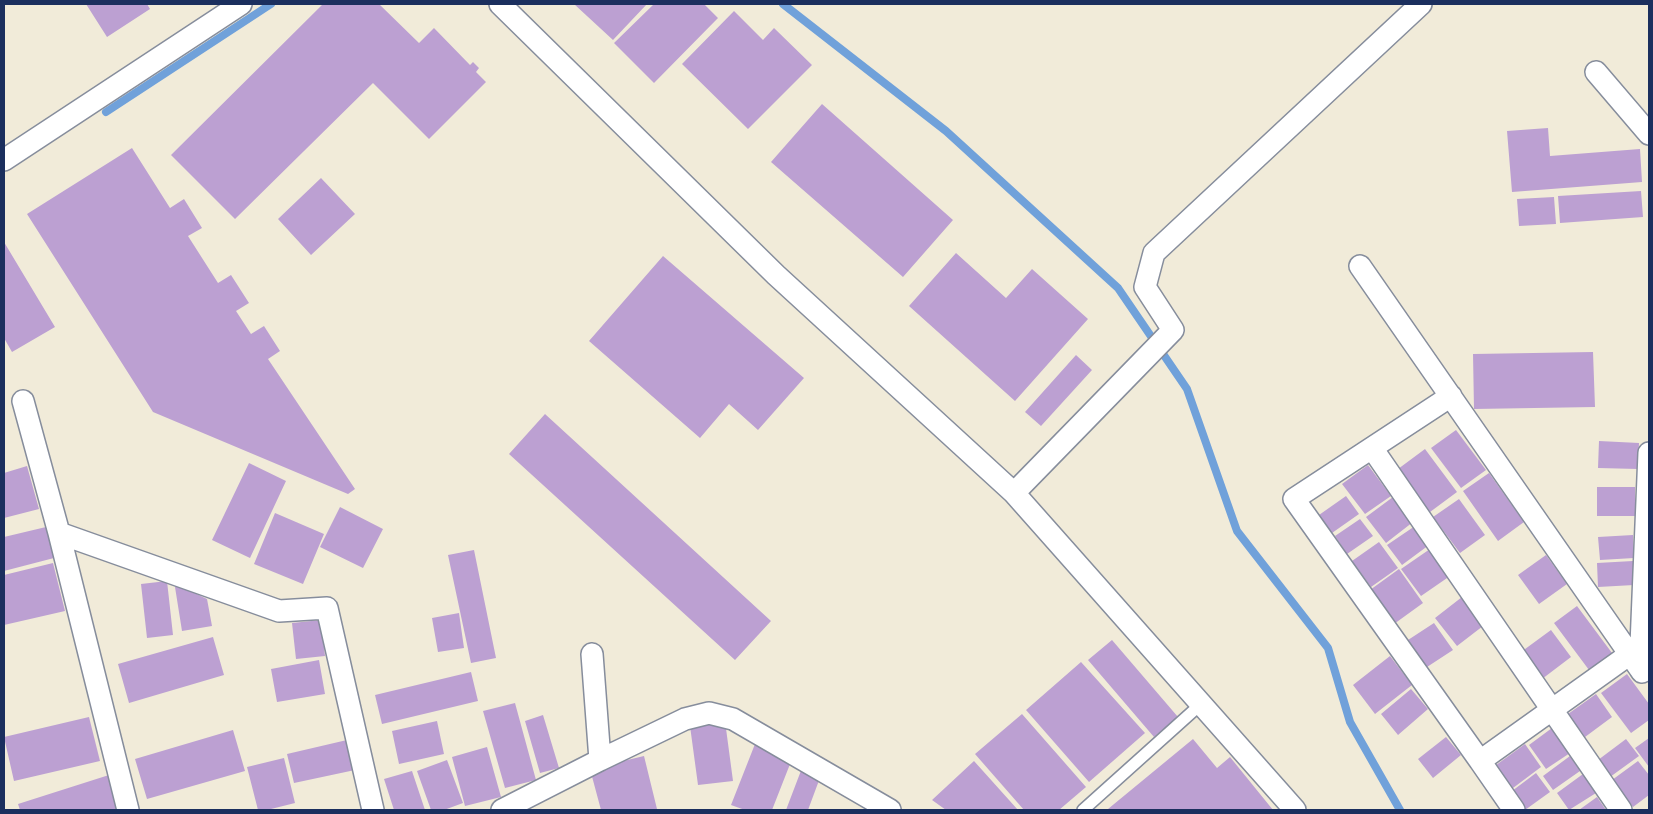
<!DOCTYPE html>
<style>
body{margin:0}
#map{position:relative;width:1653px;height:814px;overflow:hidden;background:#f1ebd9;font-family:Pangolin,sans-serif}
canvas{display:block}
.frame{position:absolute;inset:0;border:5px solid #1b2f5e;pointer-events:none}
</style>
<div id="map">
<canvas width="1653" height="814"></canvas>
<div class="frame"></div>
</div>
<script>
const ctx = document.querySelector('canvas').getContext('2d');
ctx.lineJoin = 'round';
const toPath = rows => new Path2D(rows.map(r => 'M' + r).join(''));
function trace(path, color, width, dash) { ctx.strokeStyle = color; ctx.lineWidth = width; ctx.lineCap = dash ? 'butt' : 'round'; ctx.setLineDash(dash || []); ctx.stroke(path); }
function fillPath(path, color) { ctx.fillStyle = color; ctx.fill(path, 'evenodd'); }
trace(toPath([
 [783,4,946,131,1118,288,1187,389,1237,531,1328,648,1350,722,1400,810],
 [106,112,271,4]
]), '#70a1da', 8);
fillPath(toPath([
 [86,4,147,4,150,9,107,37],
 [323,4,379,4,419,43,434,28,470,65,473,62,479,68,476,72,486,82,429,139,373,83,235,219,171,155],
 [574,4,647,4,613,40],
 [654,4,704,4,718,18,654,83,614,43],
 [734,11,763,40,774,28,812,65,748,129,682,64],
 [822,104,953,220,903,277,771,162],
 [1548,128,1550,156,1640,149,1642,182,1512,192,1507,131],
 [132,148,170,208,184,199,202,228,188,236,218,283,231,275,249,303,236,311,251,334,264,326,280,351,268,359,355,489,348,494,153,412,27,214],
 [321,178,355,214,311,255,278,219],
 [1641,191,1643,217,1560,223,1558,196],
 [1554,197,1556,224,1519,226,1517,199],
 [4,242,55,327,12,352,4,338],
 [956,253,1006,298,1032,269,1088,319,1015,401,909,306],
 [663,256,804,378,758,430,729,404,700,438,589,341],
 [1593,352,1595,407,1474,409,1473,354],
 [1076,355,1092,370,1041,426,1025,412],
 [545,414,771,621,735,660,509,454],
 [1456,430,1486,470,1461,488,1431,448],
 [1599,441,1639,443,1638,469,1598,468],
 [1425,449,1457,492,1430,512,1398,469],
 [249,463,286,481,250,558,212,540],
 [1368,465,1391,496,1365,514,1342,484],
 [27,466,39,509,4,518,4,473],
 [1489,473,1524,522,1498,541,1463,491],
 [1597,487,1635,487,1635,516,1597,516],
 [1346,496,1359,514,1332,533,1319,515],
 [1393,497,1413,522,1386,543,1366,517],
 [1459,499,1485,535,1460,553,1433,517],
 [340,507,383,529,363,568,320,547],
 [275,513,324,534,303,584,254,564],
 [1360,519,1373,536,1347,554,1335,536],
 [1415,526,1429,545,1402,565,1387,545],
 [46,527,54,558,4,571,4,537],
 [1633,535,1634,558,1600,560,1598,537],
 [1379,542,1398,568,1371,587,1352,561],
 [1430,549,1450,576,1421,596,1401,569],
 [474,550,496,658,471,663,448,555],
 [1546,555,1567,584,1539,604,1518,575],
 [1633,561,1634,585,1598,587,1597,563],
 [53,563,65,611,4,625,4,575],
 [1399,569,1423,603,1394,624,1370,590],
 [167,581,173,635,147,638,141,584],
 [180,586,207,599,212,626,182,631,175,587],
 [1462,597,1483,626,1457,646,1435,618],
 [1577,606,1612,653,1589,670,1554,623],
 [459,613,464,648,438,652,432,618],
 [321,620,325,656,296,659,292,623],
 [1434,623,1453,650,1427,667,1408,640],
 [1551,630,1571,657,1542,679,1521,652],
 [213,637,224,675,129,703,118,664],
 [1112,640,1178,717,1154,737,1088,660],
 [1390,656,1412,685,1375,714,1353,685],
 [319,660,325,694,277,702,271,669],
 [1081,662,1145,733,1089,782,1026,710],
 [471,672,478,701,382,724,375,695],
 [1627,674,1649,704,1649,720,1631,733,1601,693],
 [1411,689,1428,709,1398,735,1381,714],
 [1596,694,1612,717,1585,737,1568,714],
 [515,703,536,780,505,788,483,711],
 [1022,714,1086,787,1059,810,1024,810,975,754],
 [543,715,559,768,540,773,525,721],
 [89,717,100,761,14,781,4,737],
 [437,721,444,754,399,764,392,731],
 [725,721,733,781,698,785,690,726],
 [1552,728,1570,753,1546,769,1529,745],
 [233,730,245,771,147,799,135,759],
 [1446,737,1461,755,1433,778,1418,759],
 [1649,738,1649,767,1635,748],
 [1193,739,1217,768,1230,757,1273,810,1109,810,1108,809],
 [1626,739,1639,756,1610,777,1598,760],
 [347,740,355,770,294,783,287,754],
 [755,744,792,759,772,810,745,810,731,805],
 [1525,744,1541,767,1509,791,1492,768],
 [487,747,501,797,465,806,452,757],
 [644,756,657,809,651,810,601,810,590,769],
 [1570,756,1580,771,1553,790,1543,776],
 [284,758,295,803,267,810,258,810,247,767],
 [447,760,463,803,444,810,431,810,417,771],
 [974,761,1018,810,946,810,932,800],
 [1638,761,1649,775,1649,795,1633,807,1612,780],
 [802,768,821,775,808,810,786,810],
 [412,771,425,810,394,810,384,779],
 [1536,773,1550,792,1525,810,1512,791],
 [1583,774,1596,793,1569,810,1557,793],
 [109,775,120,809,114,810,20,810,18,804],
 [1597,797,1606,810,1579,810]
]), '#bca0d2');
const lane = toPath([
 [1083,810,1201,704]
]);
const street = toPath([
 [500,4,776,275,1014,493,1295,810],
 [1596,72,1649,134],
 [4,160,241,4],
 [1360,266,1640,669],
 [1451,396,1294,499,1480,761,1630,654],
 [23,401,59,533,128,810],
 [1372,448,1621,810],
 [1014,493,1173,330,1145,287,1154,253,1421,4],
 [59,533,279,611,327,608,373,810],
 [592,654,600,760],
 [1642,672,1640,669,1649,453],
 [1480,761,1514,810],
 [502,810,600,760,685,719,709,713,733,719,890,810]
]);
trace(lane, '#868d9c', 14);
trace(street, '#868d9c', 24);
trace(lane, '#fff', 11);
trace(street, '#fff', 21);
</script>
